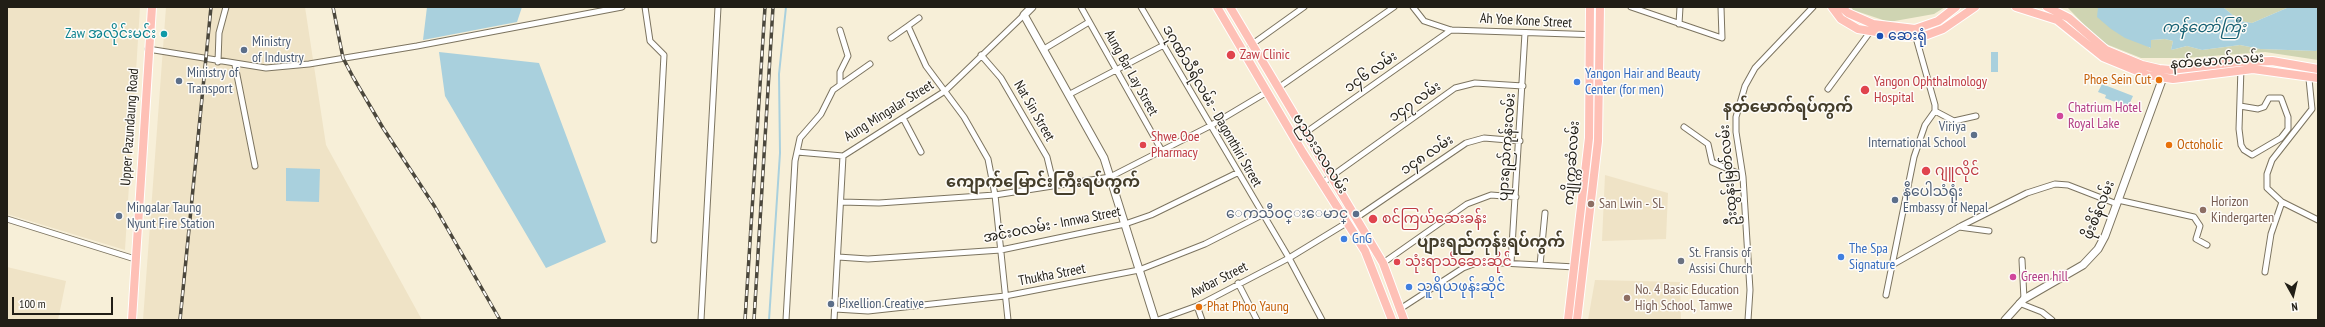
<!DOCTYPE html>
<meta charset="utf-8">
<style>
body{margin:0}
#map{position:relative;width:2325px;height:327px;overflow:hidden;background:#f7efd8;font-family:"PT Sans Narrow",sans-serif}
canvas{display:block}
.frame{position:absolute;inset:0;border:8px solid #211e16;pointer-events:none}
.north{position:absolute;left:2273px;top:275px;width:40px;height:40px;-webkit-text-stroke:3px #fefcf8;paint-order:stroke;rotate:172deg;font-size:11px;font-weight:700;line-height:16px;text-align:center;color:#211e16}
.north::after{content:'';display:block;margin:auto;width:14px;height:18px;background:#211e16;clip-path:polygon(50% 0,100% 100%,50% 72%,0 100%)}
.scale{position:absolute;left:12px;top:297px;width:101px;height:18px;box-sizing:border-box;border:2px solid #211e16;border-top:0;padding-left:5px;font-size:12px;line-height:14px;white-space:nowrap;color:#211e16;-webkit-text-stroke:3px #fefcf8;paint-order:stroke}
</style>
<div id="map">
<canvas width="2325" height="327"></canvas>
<div class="frame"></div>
<div class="north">N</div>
<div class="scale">100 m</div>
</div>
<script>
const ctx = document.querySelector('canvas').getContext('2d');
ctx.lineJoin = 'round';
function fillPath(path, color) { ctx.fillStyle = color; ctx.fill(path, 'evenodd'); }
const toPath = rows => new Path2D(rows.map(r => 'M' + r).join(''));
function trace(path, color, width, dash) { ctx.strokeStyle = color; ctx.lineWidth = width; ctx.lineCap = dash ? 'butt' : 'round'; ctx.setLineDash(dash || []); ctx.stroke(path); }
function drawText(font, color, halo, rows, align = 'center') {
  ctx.font = font + ' "PT Sans Narrow","Noto Sans Myanmar",sans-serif'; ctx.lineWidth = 3; ctx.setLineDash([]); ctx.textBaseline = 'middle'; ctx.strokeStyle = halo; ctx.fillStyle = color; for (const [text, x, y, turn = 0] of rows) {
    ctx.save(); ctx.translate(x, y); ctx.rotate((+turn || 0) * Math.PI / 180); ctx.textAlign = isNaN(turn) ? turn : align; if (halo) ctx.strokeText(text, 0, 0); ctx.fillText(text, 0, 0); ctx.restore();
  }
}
fillPath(toPath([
 [7,7,140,7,125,250,7,214],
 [166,7,305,7,326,145,422,320,143,320],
 [1605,175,1668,193,1666,239,1602,241],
 [7,267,66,281,58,320,7,320],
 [1595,280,1680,282,1681,320,1588,320]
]), '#efe3c6');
fillPath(toPath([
 [1851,7,1945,7,1934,14,1889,22,1853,10],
 [2067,7,2098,7,2150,48,2151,40,2165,39,2173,41,2171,50,2187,46,2202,50,2240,45,2260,49,2315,51,2318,49,2318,60,2265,52,2185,58,2141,58,2101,42],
 [2223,7,2289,7,2252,23,2240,21]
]), '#cfd4b2');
fillPath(toPath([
 [427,7,522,7,517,22,423,40],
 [2098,7,2223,7,2240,21,2252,23,2289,7,2318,7,2318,49,2316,51,2260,49,2240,45,2202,50,2187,46,2171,50,2173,41,2165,39,2151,40,2151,48,2125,38,2111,29,2097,17],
 [439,52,539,63,606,242,546,268,445,96],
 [1991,52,1998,52,1998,72,1991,72],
 [2102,84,2133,96,2128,107,2105,98,2106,95,2098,92],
 [286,168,320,169,319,202,286,201]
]), '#a9d0dd');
trace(toPath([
 [769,320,780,153,779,74,786,7]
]), '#a9d0dd', 2);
const street = toPath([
 [645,7,650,41,664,55,654,240],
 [1081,7,1162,151],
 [1141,7,1289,258,1322,320],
 [1413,7,1424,21,1451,30,1600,35],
 [1631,7,1722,38,1721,7],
 [919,18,908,26,926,66,964,117,988,159,995,195,1008,320],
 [1679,24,1680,7],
 [891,38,908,26],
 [1251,45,1304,7],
 [148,49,266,68,309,64,417,46,622,7],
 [1044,49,1089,22],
 [981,55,1001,78,1047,157,1054,186],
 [218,62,219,33,226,7],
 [235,65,255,166],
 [2308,69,2312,109,2272,160,2267,174,2267,188,2282,202,2318,220],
 [840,84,840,72,848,56,840,30],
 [1278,88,1394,7],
 [1828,89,1870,32],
 [1070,94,1162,46],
 [2240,106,2258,109,2264,107,2269,98,2281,98,2288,117,2288,129,2281,138,2252,155,2244,150,2241,145,2239,129,2241,68],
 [1935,111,1954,121,1976,116],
 [903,118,921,152],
 [1684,127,1708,144,1712,162,1742,175],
 [1305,133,1451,30],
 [797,152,843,156],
 [1322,183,1455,88,1475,83,1523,86],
 [2118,200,2194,217,2200,226,2196,239,2207,245],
 [841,202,879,203,995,195,1110,177,1210,126,1267,92],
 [1356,218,1466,143,1484,138,1520,141],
 [7,219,135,259],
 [1959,227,1989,231],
 [838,257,868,259,1001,250,1125,224,1151,215,1237,173],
 [2022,260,2024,299],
 [1383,263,1467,204,1491,195,1516,197],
 [1511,263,1525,33],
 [1540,265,1545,213],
 [1892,265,1961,226,2027,193,2055,184,2068,185,2117,204],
 [2265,272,2271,234,2282,202],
 [1238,283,1257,320],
 [1886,295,1914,157,1925,125,1935,111,1935,105,1915,34],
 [2019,303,2042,312,2052,320],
 [1197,306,1202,320],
 [835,309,868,311,1005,296,1139,270,1205,244,1262,215],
 [1400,309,1463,268,1476,263,1484,262,1575,267],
 [701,320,718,7],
 [786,320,795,161,800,138,821,114,833,90,870,64],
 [834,320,843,156,945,91,1024,15],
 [1158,320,1197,306,1289,258,1348,222],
 [1748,320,1750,290,1743,177,1736,132,1736,117,1745,86,1755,68,1813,7]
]);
const secondary = toPath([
 [1032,7,1024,15,1104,158,1155,320],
 [2005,320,2024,299,2083,265,2098,249,2105,236,2165,72]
]);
const primary = toPath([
 [1217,7,1303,153,1365,251,1392,320],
 [1230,7,1383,263,1404,320],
 [1832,7,1841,19,1858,29,1907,37,1927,35,1943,29,1975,7],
 [1841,7,1848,13,1873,24,1915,29,1938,21,1956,7],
 [2016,7,2057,20,2103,57,2147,75,2173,79,2253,69,2318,78],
 [2047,7,2069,18,2106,50,2142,65,2159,69,2170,70,2239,62,2272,61,2318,69],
 [132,320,152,7],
 [1568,320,1589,138,1590,7],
 [1577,320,1598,141,1600,7]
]);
trace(street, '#7c7460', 7);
trace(secondary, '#7c7460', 9);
trace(primary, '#fff', 10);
trace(street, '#fff', 5);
trace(secondary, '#fff', 7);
trace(primary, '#fec0b6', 8);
const rail = toPath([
 [333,7,343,58,353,77,383,128,435,207,500,320],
 [180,320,211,7],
 [745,320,765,7],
 [754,320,773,7]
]);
trace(rail, '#4b473c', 3.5);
trace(rail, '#fefcf8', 2, [6]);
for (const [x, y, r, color] of [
 [164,34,4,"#0f9aa8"],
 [1880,36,4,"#1a4fb4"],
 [244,50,4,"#5c6f8a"],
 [1231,55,5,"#e0444e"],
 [2159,80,4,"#e8710a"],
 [179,81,4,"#5c6f8a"],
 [1577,82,4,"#3f7fe0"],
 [1865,90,5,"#e0444e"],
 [2060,116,4,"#d1479c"],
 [1974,135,4,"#5c6f8a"],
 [1143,145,4,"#e0444e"],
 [2169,145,4,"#e8710a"],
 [1926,171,5,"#e0444e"],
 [1895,200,4,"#5c6f8a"],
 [1591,204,4,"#8d6e63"],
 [2203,210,4,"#8d6e63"],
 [1356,214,4,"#5c6f8a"],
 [119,216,4,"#5c6f8a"],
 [1373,219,5,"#e0444e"],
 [1344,239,4,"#3f7fe0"],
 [1841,257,4,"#3f7fe0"],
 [1681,261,4,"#6b7280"],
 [1397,262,4,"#e0444e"],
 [2013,277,4,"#d1479c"],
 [1409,287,4,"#3f7fe0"],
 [1627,298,4,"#8d6e63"],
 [831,304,4,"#5c6f8a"],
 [1199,307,4,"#e8710a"]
]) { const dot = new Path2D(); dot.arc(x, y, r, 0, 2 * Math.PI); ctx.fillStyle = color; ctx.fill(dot); trace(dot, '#fefcf8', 1.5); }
drawText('14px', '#211e16', '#fefcf8', [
 ["Ah Yoe Kone Street",1526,21,3],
 ["နတ်မောက်လမ်း",2217,61,-4],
 ["၁၄၆ လမ်း",1371,72,-35],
 ["Aung Bar Lay Street",1131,73,61],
 ["၁၄၇ လမ်း",1415,102,-35],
 ["ဒဂုဏ်သီရိလမ်း - Dagonthiri Street",1212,106,60],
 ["Aung Mingalar Street",889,111,-32],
 ["Nat Sin Street",1034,111,60],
 ["Upper Pazundaung Road",130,127,-86],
 ["ပျားရည်ကုန်းလမ်း",1507,147,-86],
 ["ဗညားဒလလမ်း",1320,154,58],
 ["၁၄၈ လမ်း",1427,155,-34],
 ["ကျိုက္ကဆံလမ်း",1572,163,-86],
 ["ဦးထွန်းမြတ်လမ်း",1729,175,-95],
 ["ဖိုးစိန်လမ်း",2099,210,-68],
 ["အင်းဝလမ်း - Innwa Street",1052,225,-11],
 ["Thukha Street",1052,275,-11],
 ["Awbar Street",1219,280,-27]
]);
drawText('14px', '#0d838f', '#fefcf8', [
 ["Zaw အလိုင်းမင်း",156,34]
], 'right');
drawText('14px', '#164399', '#fefcf8', [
 ["ဆေးရုံ",1888,36]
], 'left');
drawText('14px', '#4e5e75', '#fefcf8', [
 ["Ministry",252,42],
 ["of Industry",252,58],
 ["Ministry of",187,73],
 ["Transport",187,89],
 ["Viriya",1966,127,"right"],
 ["International School",1966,143,"right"],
 ["နီပေါသံရုံး",1903,192],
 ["Embassy of Nepal",1903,208],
 ["Mingalar Taung",127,208],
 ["Nyunt Fire Station",127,224],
 ["ေကသီဝင္းေမာင္",1348,214,"right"],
 ["Pixellion Creative",839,304]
], 'left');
drawText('14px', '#be3a42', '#fefcf8', [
 ["Zaw Clinic",1240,55],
 ["Yangon Ophthalmology",1874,82],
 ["Hospital",1874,98],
 ["Shwe Ooe",1151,137],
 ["Pharmacy",1151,153],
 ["ဂျူလိုင်",1935,171],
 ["စင်ကြယ်ဆေးခန်း",1382,219],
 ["သုံးရာသီဆေးဆိုင်",1405,262]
], 'left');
drawText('14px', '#366cbe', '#fefcf8', [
 ["Yangon Hair and Beauty",1585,74],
 ["Center (for men)",1585,90],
 ["GnG",1352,239],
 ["The Spa",1849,249],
 ["Signature",1849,265],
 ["သူရိယဖုန်းဆိုင်",1417,287]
], 'left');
drawText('14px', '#c56008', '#fefcf8', [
 ["Phoe Sein Cut",2151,80,"right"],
 ["Octoholic",2177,145],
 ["Phat Phoo Yaung",1207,307]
], 'left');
drawText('14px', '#b23c85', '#fefcf8', [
 ["Chatrium Hotel",2068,108],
 ["Royal Lake",2068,124],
 ["Green hill",2021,277]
], 'left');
drawText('14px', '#785e54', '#fefcf8', [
 ["Horizon",2211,202],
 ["Kindergarten",2211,218],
 ["San Lwin - SL",1599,204],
 ["No. 4 Basic Education",1635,290],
 ["High School, Tamwe",1635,306]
], 'left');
drawText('14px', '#5b616d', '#fefcf8', [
 ["St. Fransis of",1689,253],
 ["Assisi Church",1689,269]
], 'left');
drawText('italic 15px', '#176174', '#fefcf8', [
 ["ကန်တော်ကြီး",2204,28]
]);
drawText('bold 16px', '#453e2b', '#fefcf8', [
 ["နတ်မောက်ရပ်ကွက်",1788,107],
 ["ကျောက်မြောင်းကြီးရပ်ကွက်",1043,182],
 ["ပျားရည်ကုန်းရပ်ကွက်",1491,242]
]);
</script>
